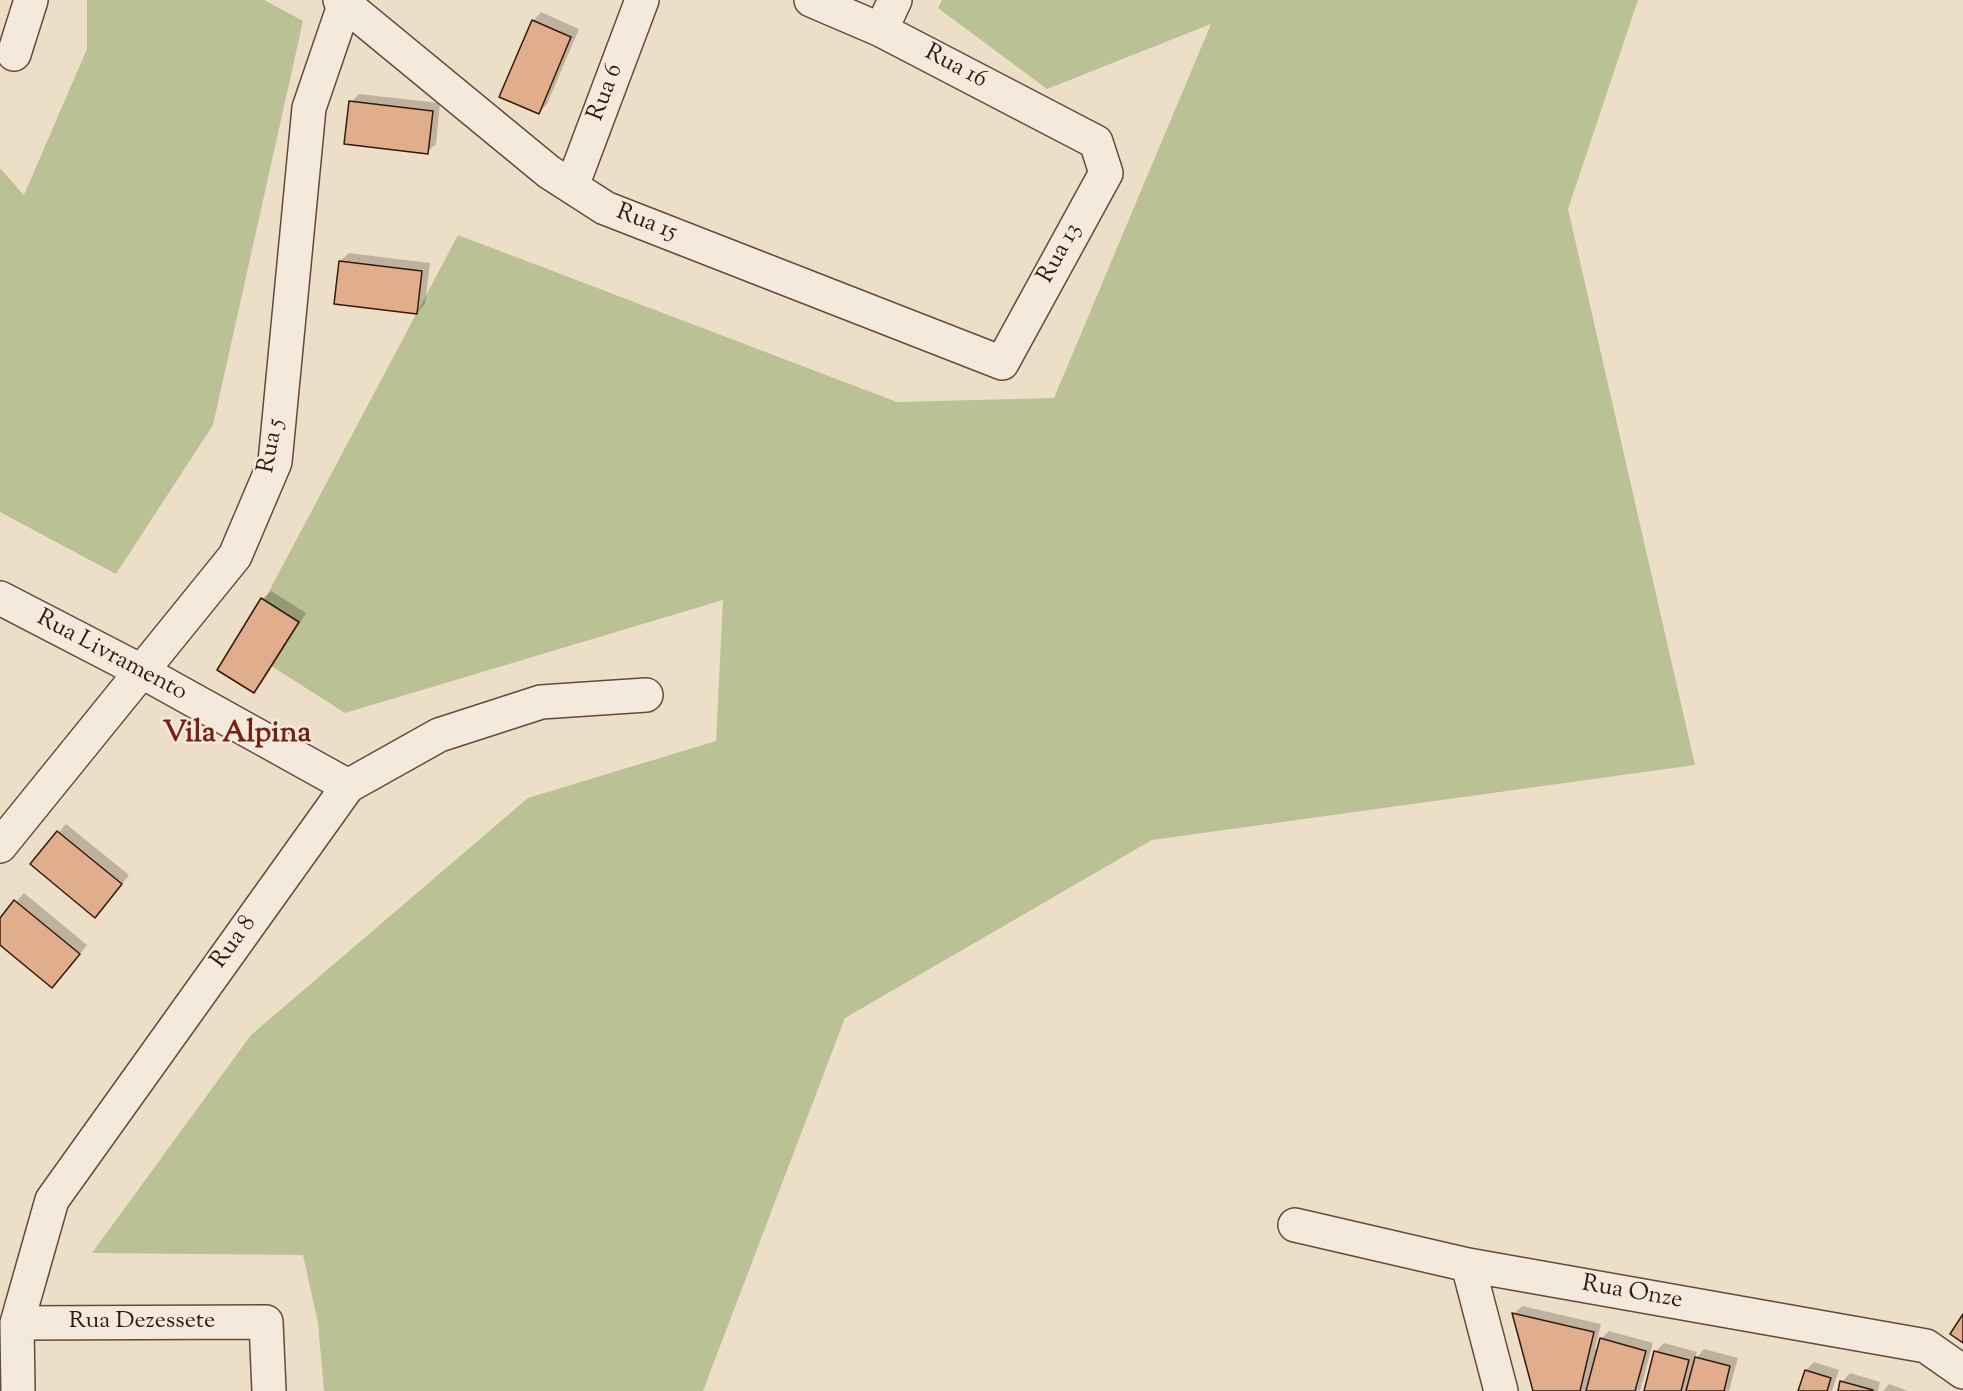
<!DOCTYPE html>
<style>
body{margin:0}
canvas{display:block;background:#eddfc7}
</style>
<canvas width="1963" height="1391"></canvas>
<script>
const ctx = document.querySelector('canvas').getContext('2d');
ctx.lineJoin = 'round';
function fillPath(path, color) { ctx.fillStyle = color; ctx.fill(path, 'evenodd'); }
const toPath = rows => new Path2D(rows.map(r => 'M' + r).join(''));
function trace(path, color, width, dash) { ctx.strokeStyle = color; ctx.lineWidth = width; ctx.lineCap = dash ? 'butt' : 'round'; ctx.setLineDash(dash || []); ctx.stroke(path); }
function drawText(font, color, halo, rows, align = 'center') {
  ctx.font = font + ' "Sorts Mill Goudy",serif'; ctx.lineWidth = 5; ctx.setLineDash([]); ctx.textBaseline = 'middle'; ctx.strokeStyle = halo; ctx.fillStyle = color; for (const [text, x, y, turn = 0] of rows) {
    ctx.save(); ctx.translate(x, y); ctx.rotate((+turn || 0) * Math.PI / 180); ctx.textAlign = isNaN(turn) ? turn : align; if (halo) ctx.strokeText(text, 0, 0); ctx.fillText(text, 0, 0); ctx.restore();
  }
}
fillPath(toPath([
 [87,0,264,0,303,21,213,425,116,574,0,512,0,168,24,195,87,49],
 [942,0,1638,0,1568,209,1695,765,1152,840,845,1018,703,1391,324,1391,318,1323,303,1255,92,1253,251,1035,528,798,716,741,723,600,345,713,240,646,458,235,897,402,1054,398,1211,24,1047,89,938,8]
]), '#bac194');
fillPath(toPath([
 [541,12,579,29,547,104,539,113,533,21],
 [359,94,440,103,436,144,427,152,351,102],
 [349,253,430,263,425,304,417,313,340,261],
 [271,591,306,613,262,683,254,691,262,599],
 [66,824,129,875,103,908,32,864],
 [24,893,87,945,60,978,0,943,0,920],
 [1522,1306,1601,1324,1595,1349,1598,1350,1601,1339,1609,1331,1653,1343,1640,1391,1535,1391,1514,1314],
 [1664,1343,1697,1352,1695,1359,1704,1349,1738,1358,1729,1391,1645,1391,1656,1351],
 [1814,1362,1839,1370,1832,1391,1800,1391,1806,1370],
 [1850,1373,1880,1382,1878,1391,1839,1391,1842,1382],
 [1889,1384,1908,1391,1883,1391]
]), '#0003');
const building = toPath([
 [532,20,571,37,539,114,499,97,532,20],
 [349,101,433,111,428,154,344,144,349,101],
 [339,261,422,271,417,314,334,304,339,261],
 [261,598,299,622,254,693,217,670,261,598],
 [57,831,122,884,95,918,30,864,57,831],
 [14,900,80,954,52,988,0,945,0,918,14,900],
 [1512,1313,1594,1332,1580,1391,1533,1391,1512,1313],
 [1963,1314,1963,1343,1950,1334,1963,1314],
 [1600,1338,1646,1351,1635,1391,1586,1391,1600,1338],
 [1654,1351,1689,1360,1681,1391,1644,1391,1654,1351],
 [1695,1357,1730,1366,1724,1391,1686,1391,1695,1357],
 [1805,1370,1831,1378,1827,1391,1798,1391,1805,1370],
 [1840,1381,1873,1390,1873,1391,1838,1391,1840,1381]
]);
fillPath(building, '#e0ae8d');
trace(building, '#35190e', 1.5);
const minor = toPath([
 [340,0,549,172,605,208,1002,363,1106,173,1096,142,881,30,811,0],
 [881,30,895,0],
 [14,54,31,0],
 [572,186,642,0],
 [0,598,141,671,348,786],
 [0,846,235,556,275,462,309,108,346,0],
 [1295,1225,1468,1265,1926,1346,1963,1372],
 [1468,1265,1501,1391],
 [17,1323,266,1322,269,1391],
 [18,1391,17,1323,52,1200,348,786,439,735,541,702,646,695]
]);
trace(minor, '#634a3c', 36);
trace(minor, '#f3eadb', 33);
drawText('24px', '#35190e', '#f3eadb', [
 ["Rua 16",955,68,28],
 ["Rua 6",607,93,-69],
 ["Rua 15",646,224,21],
 ["Rua 13",1061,254,-61],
 ["Rua 5",273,446,-79],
 ["Rua Livramento",111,657,28],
 ["Rua 8",235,943,-54],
 ["Rua Onze",1632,1294,10],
 ["Rua Dezessete",142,1323]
]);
drawText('bold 30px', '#7a1f14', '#f3eadb', [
 ["Vila Alpina",237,736]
]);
</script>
